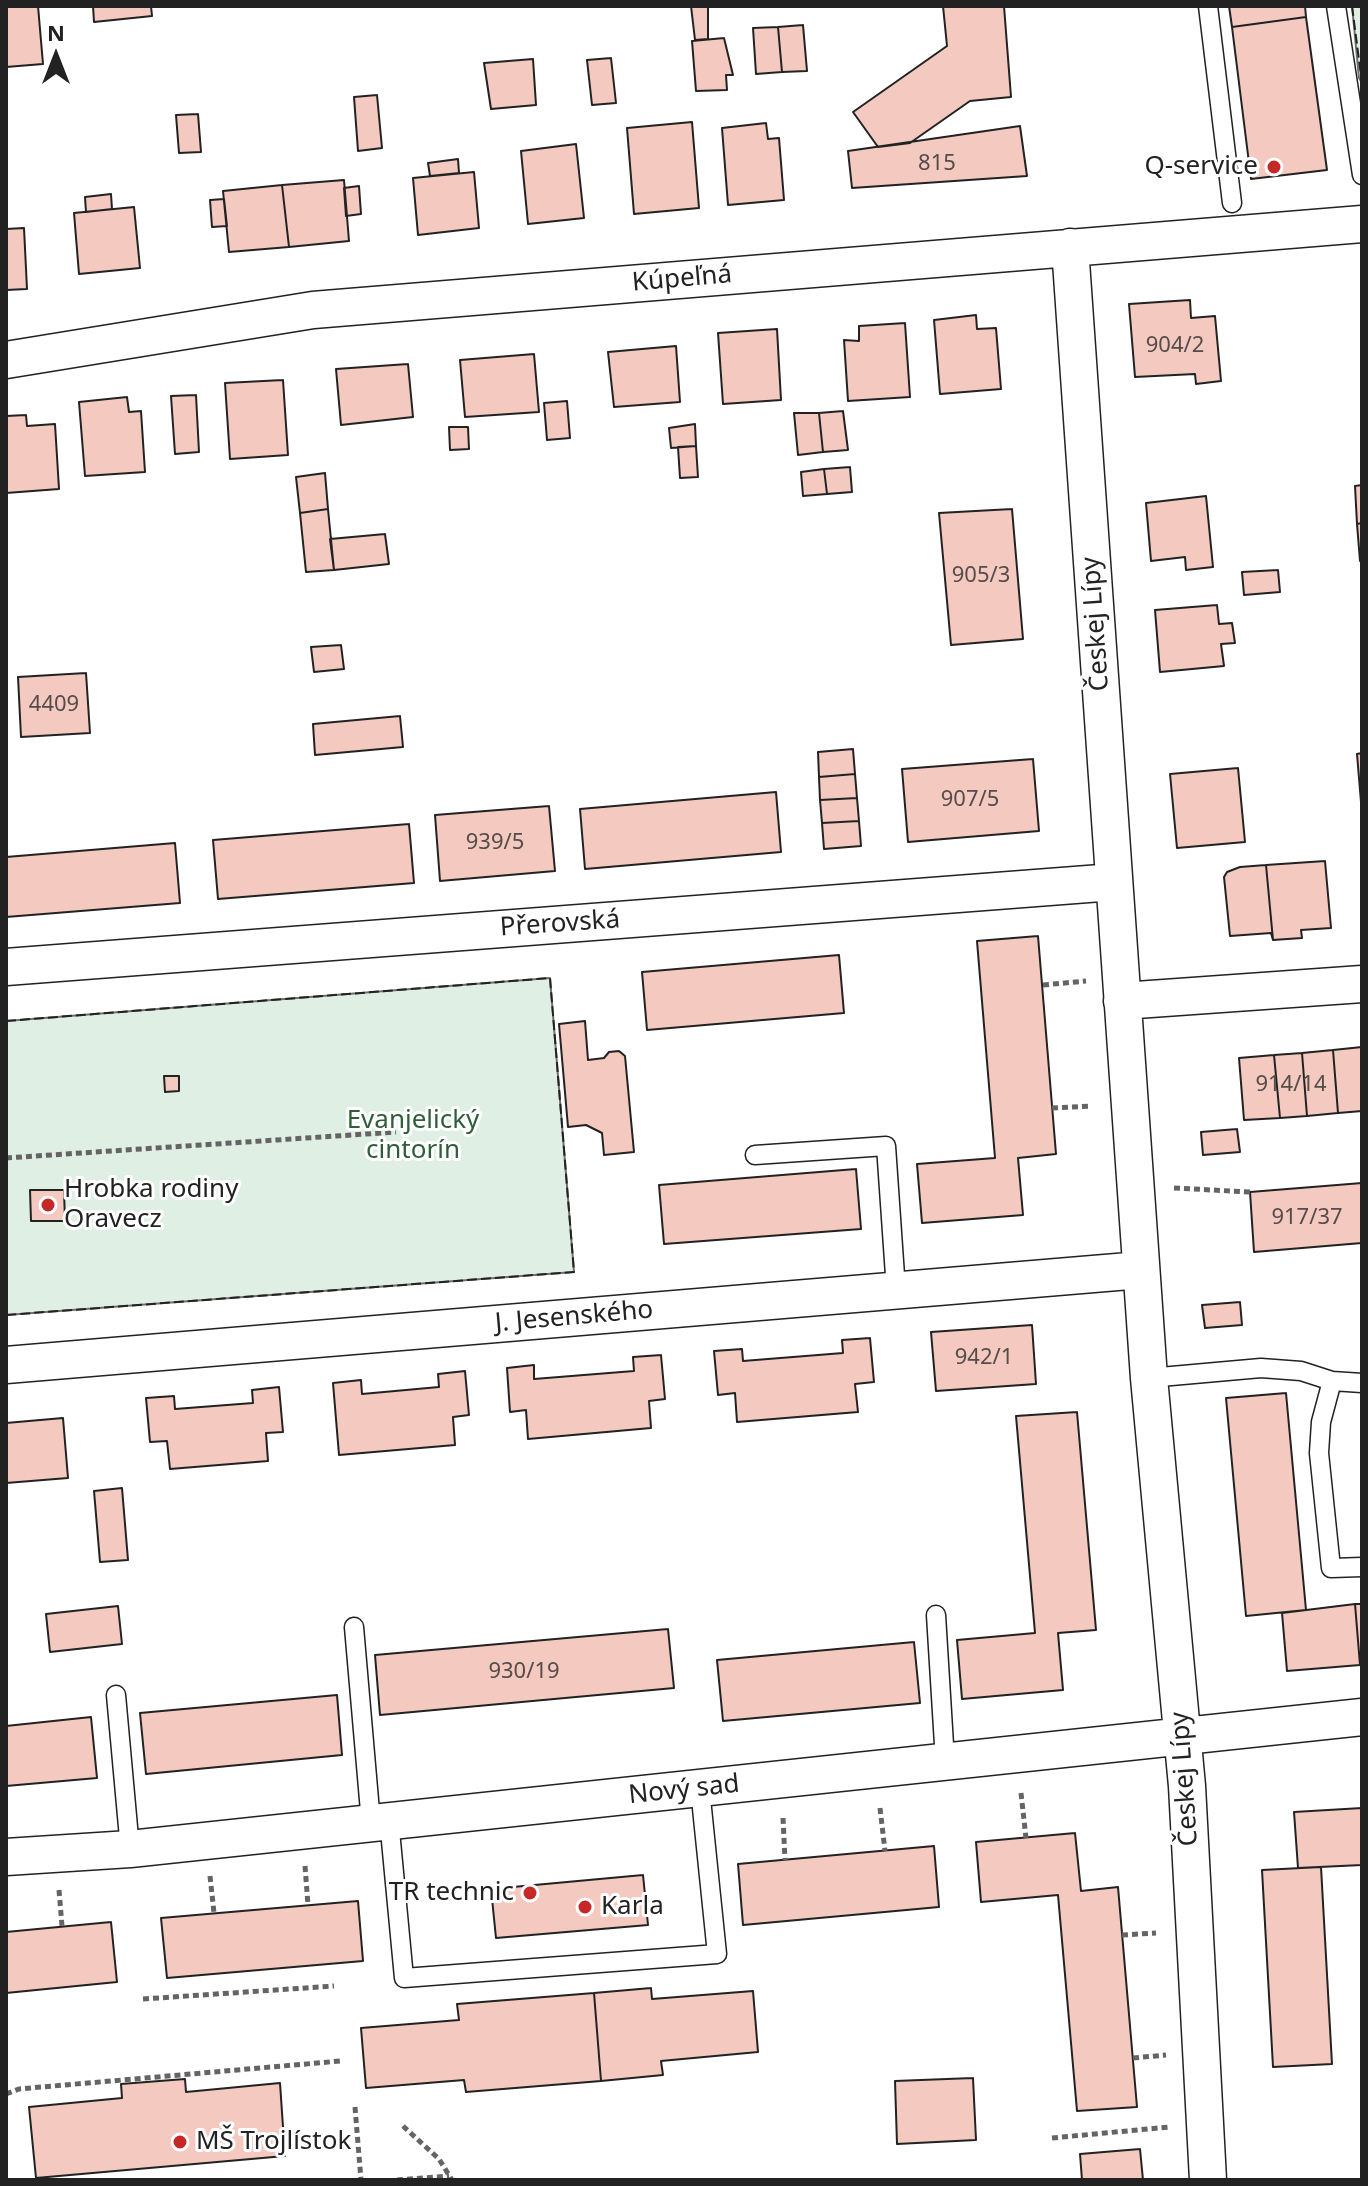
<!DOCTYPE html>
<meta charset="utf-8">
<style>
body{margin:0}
#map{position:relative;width:1368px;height:2186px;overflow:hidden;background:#fff;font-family:"Noto Sans",sans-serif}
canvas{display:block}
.frame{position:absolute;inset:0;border:8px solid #222;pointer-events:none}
.north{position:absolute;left:16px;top:16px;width:80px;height:80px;-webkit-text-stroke:6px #fff;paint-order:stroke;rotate:0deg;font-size:22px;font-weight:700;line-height:32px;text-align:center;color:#222}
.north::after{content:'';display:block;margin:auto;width:28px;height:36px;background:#222;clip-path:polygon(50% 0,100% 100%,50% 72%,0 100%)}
</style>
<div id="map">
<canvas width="1368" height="2186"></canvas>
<div class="frame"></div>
<div class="north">N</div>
</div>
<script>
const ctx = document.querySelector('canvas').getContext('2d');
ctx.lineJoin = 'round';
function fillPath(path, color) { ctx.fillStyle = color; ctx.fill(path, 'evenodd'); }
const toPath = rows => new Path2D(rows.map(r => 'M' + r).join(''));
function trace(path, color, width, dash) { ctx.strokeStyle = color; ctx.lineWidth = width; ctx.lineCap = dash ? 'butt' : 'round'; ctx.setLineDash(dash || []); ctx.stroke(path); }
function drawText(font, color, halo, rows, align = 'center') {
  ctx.font = font + ' "Noto Sans",sans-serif'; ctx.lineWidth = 6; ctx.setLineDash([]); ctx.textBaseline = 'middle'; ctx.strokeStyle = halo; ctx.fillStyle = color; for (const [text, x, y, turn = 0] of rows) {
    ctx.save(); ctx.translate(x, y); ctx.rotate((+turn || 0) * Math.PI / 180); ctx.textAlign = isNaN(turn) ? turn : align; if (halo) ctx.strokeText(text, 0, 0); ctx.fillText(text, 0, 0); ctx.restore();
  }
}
const green = toPath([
 [1352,6,1362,6,1362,83,1359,78,1352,6],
 [550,978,574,1272,6,1315,6,1021,550,978]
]);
fillPath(green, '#e0efe3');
trace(green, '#6f6f6f', 2);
const building = toPath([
 [6,6,38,6,43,64,6,67,6,6],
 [93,6,151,6,152,16,94,22,93,6],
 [691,6,708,6,708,39,695,40,691,6],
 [943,6,1004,6,1011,97,970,101,910,143,878,147,853,112,947,46,943,6],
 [1229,6,1305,6,1306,17,1232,27,1229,6],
 [1306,17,1327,170,1251,179,1232,27,1306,17],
 [803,25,807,71,782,72,778,27,803,25],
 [778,27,782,72,756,74,753,28,778,27],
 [724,38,733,75,726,75,727,90,696,91,692,41,724,38],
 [611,58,616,103,592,105,587,60,611,58],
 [533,59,536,105,491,109,484,63,533,59],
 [377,95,382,148,358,151,354,97,377,95],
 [198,114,201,152,179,153,176,115,198,114],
 [692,122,699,208,634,214,627,128,692,122],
 [766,123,768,139,779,138,784,200,728,205,722,128,766,123],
 [1020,126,1027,176,852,188,848,151,1020,126],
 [576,144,584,218,528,224,521,151,576,144],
 [458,159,459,173,430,176,428,163,458,159],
 [474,172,479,228,418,235,413,178,474,172],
 [344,180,349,241,289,247,282,185,344,180],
 [282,185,289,247,229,252,223,191,282,185],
 [359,186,361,214,346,216,344,188,359,186],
 [111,194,112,209,86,212,85,197,111,194],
 [224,199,227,226,212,227,210,200,224,199],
 [134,207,140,268,79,274,74,213,134,207],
 [24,228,27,289,6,290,6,229,24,228],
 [1190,300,1191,318,1215,316,1221,381,1196,384,1195,374,1135,377,1129,304,1190,300],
 [976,315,977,329,996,328,1001,389,940,394,934,320,976,315],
 [905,323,910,397,848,401,844,340,859,341,859,326,905,323],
 [777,329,781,400,723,404,718,333,777,329],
 [676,346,680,402,614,407,608,352,676,346],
 [534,354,539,412,465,417,460,360,534,354],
 [408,364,413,417,341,425,336,369,408,364],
 [283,380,288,455,230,459,225,383,283,380],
 [196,395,199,452,175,454,171,396,196,395],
 [127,397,129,412,141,411,145,472,85,476,79,402,127,397],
 [567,401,570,438,547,440,544,403,567,401],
 [843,411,848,450,823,452,819,413,843,411],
 [794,413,819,413,823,452,798,455,794,413],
 [26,415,27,426,55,424,59,489,6,493,6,416,26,415],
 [695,424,696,446,671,448,669,428,695,424],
 [449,427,468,427,469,449,450,450,449,427],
 [696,446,698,477,680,478,678,447,696,446],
 [850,467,852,492,827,494,824,469,850,467],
 [824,469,827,494,803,496,801,472,824,469],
 [325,473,328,509,300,513,296,477,325,473],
 [1362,485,1362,523,1357,524,1355,486,1362,485],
 [1206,496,1213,567,1186,570,1185,557,1151,561,1146,503,1206,496],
 [328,509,334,570,306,572,300,513,328,509],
 [1012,509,1023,639,951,645,939,513,1012,509],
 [1362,523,1362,561,1360,561,1357,524,1362,523],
 [385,534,389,564,334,570,330,539,385,534],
 [1278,570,1280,592,1244,595,1242,572,1278,570],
 [1217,605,1219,624,1232,623,1235,643,1221,644,1224,666,1160,672,1155,610,1217,605],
 [341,645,344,669,314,672,311,647,341,645],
 [86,673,90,733,21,737,18,677,86,673],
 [400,716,403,747,315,755,313,724,400,716],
 [853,749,855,774,819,777,818,752,853,749],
 [1362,753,1362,814,1357,754,1362,753],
 [1033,759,1039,831,908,842,902,769,1033,759],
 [1238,768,1245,842,1177,848,1170,774,1238,768],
 [855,774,857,798,820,800,819,777,855,774],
 [776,792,781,852,585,869,580,809,776,792],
 [857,798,859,821,822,823,820,800,857,798],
 [549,806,555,871,440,881,435,815,549,806],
 [859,821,861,846,824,849,822,823,859,821],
 [409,824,414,883,218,899,213,840,409,824],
 [175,843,180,903,6,917,6,857,175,843],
 [1325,861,1331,928,1301,930,1302,938,1273,940,1266,865,1325,861],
 [1266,865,1273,940,1271,933,1230,936,1224,877,1227,872,1240,867,1266,865],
 [1038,936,1056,1154,1018,1158,1023,1215,922,1223,917,1164,995,1158,977,941,1038,936],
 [839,955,844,1013,647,1030,642,972,839,955],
 [585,1021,588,1060,604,1058,609,1052,619,1051,625,1056,634,1152,604,1155,602,1133,586,1125,568,1127,559,1024,585,1021],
 [1362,1047,1362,1111,1338,1113,1333,1050,1362,1047],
 [1333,1050,1338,1113,1307,1116,1302,1053,1333,1050],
 [1302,1053,1307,1116,1280,1118,1274,1055,1302,1053],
 [1274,1055,1280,1118,1244,1120,1239,1058,1274,1055],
 [164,1076,179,1076,179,1091,165,1092,164,1076],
 [1237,1129,1240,1152,1203,1155,1201,1132,1237,1129],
 [856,1169,861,1229,664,1244,659,1185,856,1169],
 [1362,1183,1362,1243,1254,1252,1250,1192,1362,1183],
 [30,1190,64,1190,65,1221,31,1221,30,1190],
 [1240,1302,1242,1325,1205,1328,1202,1305,1240,1302],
 [1032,1325,1036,1384,936,1391,931,1332,1032,1325],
 [870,1338,874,1382,855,1384,858,1412,737,1422,735,1393,718,1395,714,1351,742,1349,743,1361,843,1353,842,1340,870,1338],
 [661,1355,665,1399,649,1401,651,1428,528,1439,526,1410,510,1412,507,1368,534,1365,534,1379,634,1371,633,1357,661,1355],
 [465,1371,469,1415,453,1417,455,1445,339,1455,333,1383,361,1380,362,1394,439,1387,438,1374,465,1371],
 [279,1387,283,1432,266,1433,268,1461,170,1469,167,1441,150,1442,146,1398,174,1396,175,1409,253,1403,252,1390,279,1387],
 [1286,1393,1306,1610,1246,1616,1226,1398,1286,1393],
 [1077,1412,1096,1630,1058,1633,1063,1690,962,1699,957,1640,1035,1633,1016,1416,1077,1412],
 [63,1418,68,1478,6,1483,6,1423,63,1418],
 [122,1488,128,1560,100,1562,94,1491,122,1488],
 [1355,1604,1362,1604,1362,1665,1360,1665,1355,1604],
 [1355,1604,1360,1665,1287,1671,1282,1613,1355,1604],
 [118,1606,122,1644,50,1652,46,1614,118,1606],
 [668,1629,674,1688,380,1715,375,1655,668,1629],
 [914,1642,920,1703,723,1721,717,1660,914,1642],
 [337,1695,342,1755,146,1774,140,1713,337,1695],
 [91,1717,97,1778,6,1786,6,1726,91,1717],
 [1362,1808,1362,1865,1298,1868,1294,1812,1362,1808],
 [1075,1833,1081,1891,1118,1887,1137,2107,1077,2111,1058,1895,981,1902,976,1842,1075,1833],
 [934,1846,939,1907,743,1925,738,1864,934,1846],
 [1321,1867,1332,2064,1273,2067,1262,1870,1321,1867],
 [643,1875,648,1925,496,1938,491,1889,643,1875],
 [358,1901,363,1961,167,1978,161,1918,358,1901],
 [111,1922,117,1982,6,1993,6,1932,111,1922],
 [651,1988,652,1999,753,1991,758,2052,661,2061,663,2075,601,2081,594,1993,651,1988],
 [594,1993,601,2081,466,2092,464,2080,366,2088,361,2028,459,2020,457,2004,594,1993],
 [973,2078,976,2140,897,2144,895,2081,973,2078],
 [185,2079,186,2092,280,2083,285,2156,36,2178,29,2107,122,2098,121,2084,185,2079],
 [1140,2149,1143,2180,1082,2180,1080,2154,1140,2149]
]);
fillPath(building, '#f3c9c0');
trace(building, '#222', 2);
const service = toPath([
 [1208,6,1232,203],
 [1336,6,1362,175],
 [755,1155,886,1146,896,1290],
 [1149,1378,1261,1368,1301,1371,1332,1381,1362,1383],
 [1332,1381,1321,1422,1319,1453,1331,1568,1362,1567],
 [936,1615,945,1761],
 [354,1627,371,1823],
 [116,1695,130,1849],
 [389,1820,404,1978,717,1954,700,1789]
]);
const minor = toPath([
 [1070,247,1149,1378,1187,1786,1208,2180],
 [6,360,313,310,1362,224],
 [6,967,1114,882],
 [1122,1001,1362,984],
 [6,1365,1141,1270],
 [6,1857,130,1849,1362,1717]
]);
trace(service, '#222', 21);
trace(minor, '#222', 39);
trace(toPath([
 [1043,985,1086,981],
 [1052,1108,1091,1106],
 [6,1158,396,1132],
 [1174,1188,1250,1192],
 [1021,1793,1026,1838],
 [880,1808,885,1851],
 [783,1818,785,1860],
 [305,1866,308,1905],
 [210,1876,214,1913],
 [59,1890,62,1926],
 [1122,1935,1156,1933],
 [143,1999,334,1986],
 [1133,2058,1166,2055],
 [6,2094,19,2089,340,2061],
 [355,2107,361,2180],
 [403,2126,439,2159,452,2180],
 [1052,2138,1169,2127],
 [397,2180,449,2176]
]), '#646464', 5, [6, 4]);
trace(service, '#fff', 18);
trace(minor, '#fff', 36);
trace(toPath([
 [1352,6,1362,83],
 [6,1021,550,978,574,1272,6,1315]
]), '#222', 2, [10, 4]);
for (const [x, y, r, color] of [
 [1274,167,8,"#c62828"],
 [48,1205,8,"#c62828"],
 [530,1893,8,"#c62828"],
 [585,1907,8,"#c62828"],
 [180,2142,8,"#c62828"]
]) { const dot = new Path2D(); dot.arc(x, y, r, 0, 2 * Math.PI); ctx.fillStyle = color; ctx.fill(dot); trace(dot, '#fff', 3); }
drawText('22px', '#564c4a', null, [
 ["815",937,164],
 ["904/2",1175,346],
 ["905/3",981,576],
 ["4409",54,705],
 ["907/5",970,800],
 ["939/5",495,843],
 ["914/14",1291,1085],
 ["917/37",1307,1218],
 ["942/1",984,1358],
 ["930/19",524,1672]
]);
drawText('26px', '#222', '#fff', [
 ["Q-service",1258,167,"right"],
 ["Hrobka rodiny",64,1190],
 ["Oravecz",64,1220],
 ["TR technic",514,1893,"right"],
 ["Karla",601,1907],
 ["MŠ Trojlístok",196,2142]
], 'left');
drawText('26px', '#222', '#fff', [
 ["Kúpeľná",682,279,-5],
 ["Českej Lípy",1096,624,-94],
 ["Přerovská",560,924,-4],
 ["J. Jesenského",574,1317,-5],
 ["Českej Lípy",1185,1779,-94],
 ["Nový sad",684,1790,-6]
]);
drawText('26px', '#2f5e38', '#fff', [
 ["Evanjelický",413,1121],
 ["cintorín",413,1151]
]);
</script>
